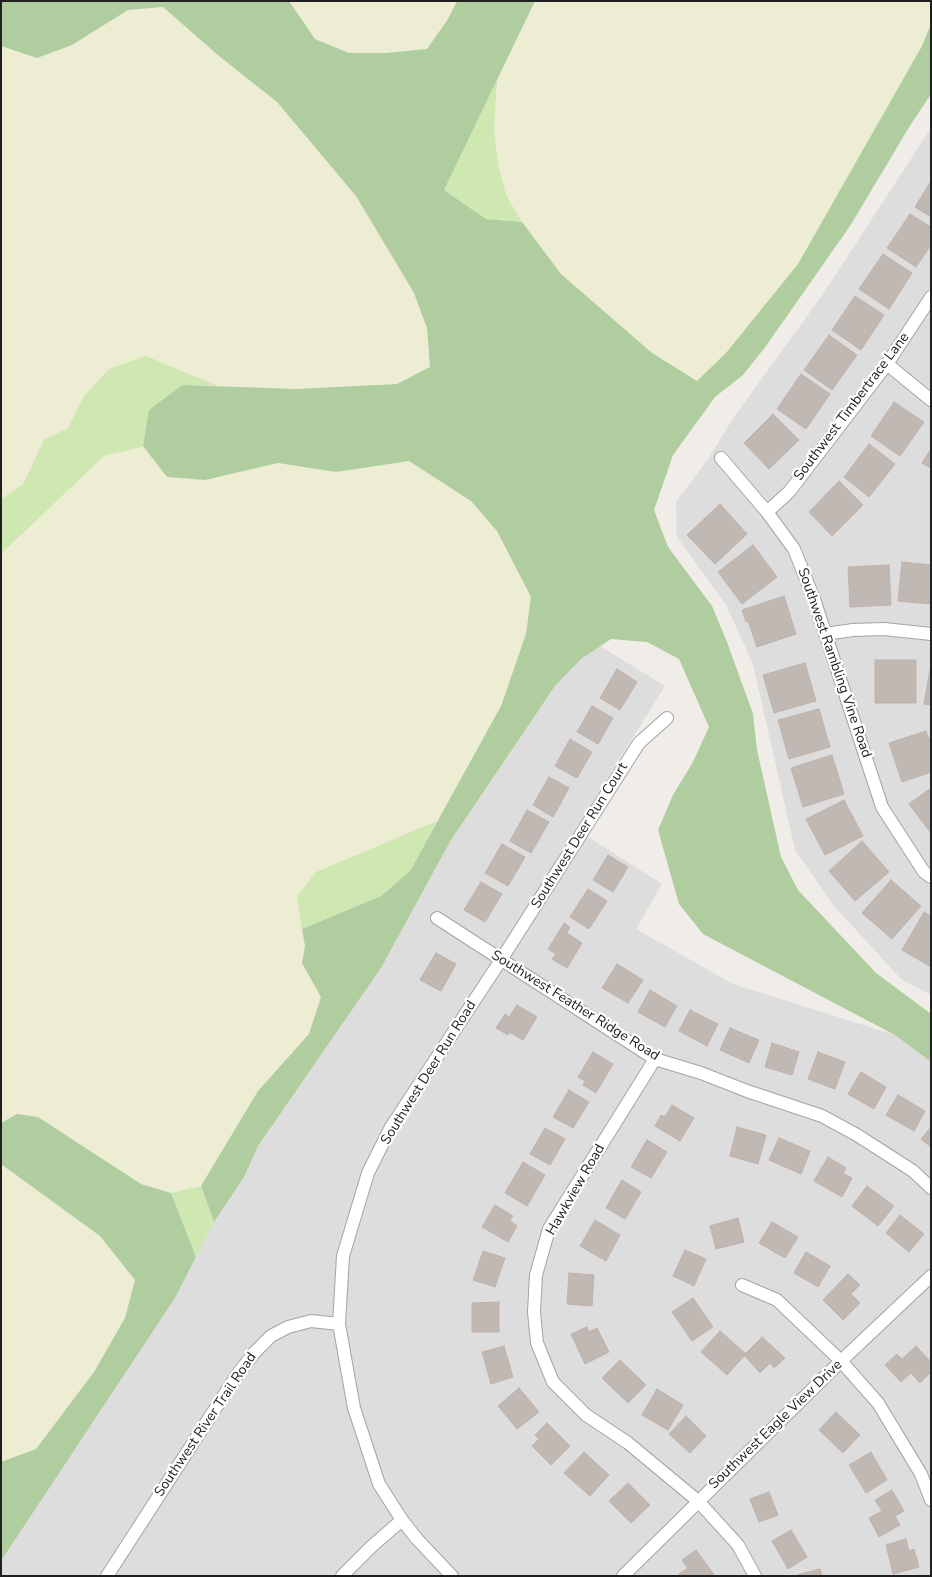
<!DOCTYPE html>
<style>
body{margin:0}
#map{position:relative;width:932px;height:1577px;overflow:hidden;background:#f0ece7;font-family:"Nunito Sans",sans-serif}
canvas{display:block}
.frame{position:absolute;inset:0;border:2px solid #202020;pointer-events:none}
</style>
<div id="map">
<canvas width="932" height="1577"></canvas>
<div class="frame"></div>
</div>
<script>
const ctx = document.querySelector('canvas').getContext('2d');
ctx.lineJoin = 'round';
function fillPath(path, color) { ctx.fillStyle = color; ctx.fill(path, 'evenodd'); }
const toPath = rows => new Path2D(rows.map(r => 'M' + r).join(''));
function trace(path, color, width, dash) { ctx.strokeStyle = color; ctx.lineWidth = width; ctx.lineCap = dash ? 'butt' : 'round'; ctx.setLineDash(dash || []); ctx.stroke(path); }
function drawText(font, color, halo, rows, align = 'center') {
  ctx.font = font + ' "Nunito Sans",sans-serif'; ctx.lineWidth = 4.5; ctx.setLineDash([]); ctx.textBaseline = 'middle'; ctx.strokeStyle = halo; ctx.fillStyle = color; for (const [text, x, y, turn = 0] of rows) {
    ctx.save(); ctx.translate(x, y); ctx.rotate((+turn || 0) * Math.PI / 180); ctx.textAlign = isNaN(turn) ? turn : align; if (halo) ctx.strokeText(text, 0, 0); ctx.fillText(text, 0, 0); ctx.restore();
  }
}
fillPath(toPath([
 [931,128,931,995,901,979,834,906,795,850,753,664,726,605,677,537,676,502,708,459,734,417,823,294],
 [600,646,665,686,576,829,662,884,636,929,733,984,895,1035,931,1062,931,1576,1,1576,1,1561,175,1298,214,1222,244,1177,258,1146,381,968,451,840,555,686,581,659]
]), '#dedddd');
fillPath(toPath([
 [289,1,457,1,448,19,427,49,386,53,349,53,315,39],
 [535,1,931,1,931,24,922,46,798,264,726,353,697,381,652,353,561,274,522,222,506,195,498,164,494,129,497,80],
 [163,7,219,56,277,102,356,196,414,293,427,328,430,367,397,384,296,389,218,386,146,356,84,396,68,428,44,440,23,484,1,499,1,46,37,58,72,45,128,10],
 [143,446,167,477,205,480,278,463,336,472,409,461,471,501,497,531,531,597,526,634,501,706,437,821,316,872,297,896,305,946,303,963,321,996,310,1034,258,1091,201,1186,171,1193,141,1184,38,1117,17,1114,1,1123,1,554,105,455,127,451],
 [1,1164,100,1236,135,1280,125,1318,94,1372,36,1449,1,1462]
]), '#ededd3');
fillPath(toPath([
 [497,80,494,129,498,164,506,195,522,222,486,219,444,190],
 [146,356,218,386,182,385,149,410,143,446,127,451,105,455,1,554,1,499,23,484,44,440,68,428,84,396,109,369],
 [437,821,410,871,381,896,302,929,297,896,316,872],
 [201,1186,214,1222,196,1257,171,1193]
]), '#cfe7b0');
fillPath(toPath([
 [1,1,289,1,315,39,349,53,386,53,427,49,448,19,457,1,535,1,444,190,486,219,522,222,561,274,652,353,697,381,726,353,798,264,922,46,931,24,931,94,911,124,850,226,766,346,743,375,715,397,673,455,654,510,668,547,712,606,727,642,753,714,757,750,781,857,798,890,876,973,931,1014,931,1062,895,1035,703,934,679,904,658,830,673,795,693,762,709,727,679,659,647,642,611,639,581,659,555,686,451,840,381,968,258,1146,244,1177,214,1222,201,1186,258,1091,309,1034,321,997,302,963,305,946,302,929,381,896,410,871,501,706,526,634,531,597,497,531,471,501,409,461,336,472,278,463,205,480,167,477,143,446,149,410,182,385,296,389,397,384,430,367,427,328,414,293,356,196,277,102,219,56,163,7,128,10,72,45,37,58,1,46],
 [17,1114,38,1117,141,1184,171,1193,196,1257,175,1298,1,1561,1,1462,36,1449,94,1372,125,1318,135,1280,100,1236,1,1164,1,1123]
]), '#afcd9e');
const building = toPath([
 [931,181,931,217,915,207,931,181],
 [910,214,931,227,931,245,916,267,887,248,910,214],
 [883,254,912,273,889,309,859,289,883,254],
 [855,296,884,315,861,350,832,330,855,296],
 [829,335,857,355,832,390,804,370,829,335],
 [801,374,830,394,806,429,777,409,801,374],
 [894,402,924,422,900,456,871,436,894,402],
 [773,414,799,440,769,469,744,443,773,414],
 [869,444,895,464,869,497,844,477,869,444],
 [931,449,931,468,922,463,931,449],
 [839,481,863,505,832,536,809,512,839,481],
 [720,504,747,534,715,564,687,535,720,504],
 [753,545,777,577,742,604,718,572,753,545],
 [902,562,931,565,931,604,898,601,902,562],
 [889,565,891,605,850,607,848,567,889,565],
 [784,596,796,634,757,647,748,621,746,622,742,610,784,596],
 [875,660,916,660,916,703,875,703,875,660],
 [805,663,816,701,774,713,763,675,805,663],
 [931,664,931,705,924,704,931,664],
 [617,669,637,682,620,710,600,698,617,669],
 [592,706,613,718,598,744,577,732,592,706],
 [819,709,830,747,789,759,778,720,819,709],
 [926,731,931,744,931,772,902,782,889,743,926,731],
 [570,739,592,752,577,778,555,766,570,739],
 [832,755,844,794,803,807,791,768,832,755],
 [549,777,569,788,553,817,533,805,549,777],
 [931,788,931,833,909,804,931,788],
 [844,800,863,836,825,855,806,819,844,800],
 [527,810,549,822,531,853,510,841,527,810],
 [862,841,889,872,855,901,829,871,862,841],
 [502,844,525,857,508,886,485,873,502,844],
 [608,855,628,867,613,892,593,880,608,855],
 [891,880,921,906,892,939,862,913,891,880],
 [481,882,502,894,485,922,464,910,481,882],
 [588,889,607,901,589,929,570,917,588,889],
 [924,912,931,916,931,967,902,950,924,912],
 [564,923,570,927,567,933,582,943,567,968,552,959,556,954,548,949,564,923],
 [436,953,456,964,441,991,420,980,436,953],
 [617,964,643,980,628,1003,602,988,617,964],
 [650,990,677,1006,665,1027,638,1012,650,990],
 [517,1005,537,1017,523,1040,509,1032,508,1035,496,1028,505,1014,509,1017,517,1005],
 [690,1010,718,1024,707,1046,679,1031,690,1010],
 [730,1028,759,1040,749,1063,720,1050,730,1028],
 [772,1043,799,1052,792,1075,765,1067,772,1043],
 [593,1052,613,1064,596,1093,583,1085,585,1081,578,1077,593,1052],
 [818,1052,845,1062,835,1089,808,1079,818,1052],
 [861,1072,886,1087,874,1109,848,1094,861,1072],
 [569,1090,589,1102,573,1128,553,1117,569,1090],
 [898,1095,925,1111,914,1131,886,1115,898,1095],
 [672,1105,694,1118,680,1141,655,1126,661,1115,665,1117,672,1105],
 [737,1127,766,1135,758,1164,730,1156,737,1127],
 [931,1127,931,1147,921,1139,931,1127],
 [545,1128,565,1139,550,1165,530,1154,545,1128],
 [779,1138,810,1151,801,1174,769,1160,779,1138],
 [647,1140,667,1152,651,1178,631,1167,647,1140],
 [828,1157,846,1168,843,1173,852,1178,842,1197,814,1181,828,1157],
 [523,1162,545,1175,527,1206,505,1193,523,1162],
 [622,1180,641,1192,625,1219,606,1208,622,1180],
 [867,1186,894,1206,878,1226,852,1206,867,1186],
 [495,1205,513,1216,510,1221,517,1226,508,1242,482,1227,495,1205],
 [900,1215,924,1234,909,1252,886,1233,900,1215],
 [738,1218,744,1242,716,1249,710,1226,738,1218],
 [595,1220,620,1235,606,1261,580,1246,595,1220],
 [772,1222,798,1237,785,1258,759,1243,772,1222],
 [685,1250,706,1259,694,1286,673,1276,685,1250],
 [483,1251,505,1258,495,1287,473,1280,483,1251],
 [806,1252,830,1266,818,1287,794,1273,806,1252],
 [569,1273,594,1275,592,1306,567,1304,569,1273],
 [848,1274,860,1285,851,1294,860,1303,843,1320,823,1300,848,1274],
 [693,1298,713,1327,692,1341,672,1312,693,1298],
 [499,1302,499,1332,472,1332,472,1303,499,1302],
 [587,1327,589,1332,597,1328,609,1352,585,1364,571,1334,587,1327],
 [720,1331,746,1354,727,1375,701,1352,720,1331],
 [762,1337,785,1358,774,1368,770,1363,760,1373,744,1355,762,1337],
 [504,1346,513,1377,491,1384,482,1352,504,1346],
 [916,1346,931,1362,931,1372,920,1383,911,1373,901,1382,885,1365,897,1354,902,1359,916,1346],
 [620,1360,646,1385,628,1403,602,1378,620,1360],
 [519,1388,539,1412,517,1429,498,1406,519,1388],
 [657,1389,683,1405,668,1430,642,1415,657,1389],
 [836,1412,860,1435,843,1453,819,1430,836,1412],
 [686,1416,706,1436,690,1453,669,1434,686,1416],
 [547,1423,570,1446,551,1465,532,1446,539,1439,535,1435,547,1423],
 [584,1452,609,1475,590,1496,564,1473,584,1452],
 [871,1452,887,1480,866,1493,849,1465,871,1452],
 [628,1483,650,1505,631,1523,609,1501,628,1483],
 [892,1490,904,1511,895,1516,900,1525,879,1537,869,1518,882,1511,875,1500,892,1490],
 [769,1492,778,1515,759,1522,750,1499,769,1492],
 [791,1530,807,1557,788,1569,772,1541,791,1530],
 [906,1539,909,1551,914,1549,919,1567,893,1574,886,1545,906,1539],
 [696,1550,715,1576,680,1576,679,1574,688,1568,682,1560,696,1550],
 [820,1569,822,1576,797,1576,797,1575,820,1569]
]);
fillPath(building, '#c0b8b3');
trace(building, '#c1b2aa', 1);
const minor = toPath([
 [887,364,931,400],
 [721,458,767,512,794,549,814,599,882,807,924,872,931,877],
 [767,512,789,492,887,364,931,297],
 [825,634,853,630,884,629,931,634],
 [437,918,655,1059,701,1073,747,1091,822,1116,857,1135,913,1171,931,1188],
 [655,1059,549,1229,536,1275,534,1312,537,1343,553,1382,586,1415,628,1443,698,1501,738,1545,755,1576],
 [742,1285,777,1300,841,1361,878,1403,921,1474,931,1500],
 [107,1576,237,1375,254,1353,271,1336,288,1327,311,1321,339,1324],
 [342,1576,372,1546,402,1520],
 [452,1576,417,1539,402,1520,379,1484,354,1408,339,1324,343,1256,368,1173,391,1127,501,960,639,743,667,718],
 [623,1576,841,1361,931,1276]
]);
trace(minor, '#a4a4a4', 14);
trace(minor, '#fff', 12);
drawText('14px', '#202020', '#fff', [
 ["Southwest Timbertrace Lane",852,407,-53],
 ["Southwest Rambling Vine Road",834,663,71],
 ["Southwest Deer Run Court",580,836,-58],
 ["Southwest Feather Ridge Road",575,1006,32],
 ["Southwest Deer Run Road",429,1073,-58],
 ["Hawkview Road",576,1190,-60],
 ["Southwest River Trail Road",206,1425,-56],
 ["Southwest Eagle View Drive",776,1425,-44]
]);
</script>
